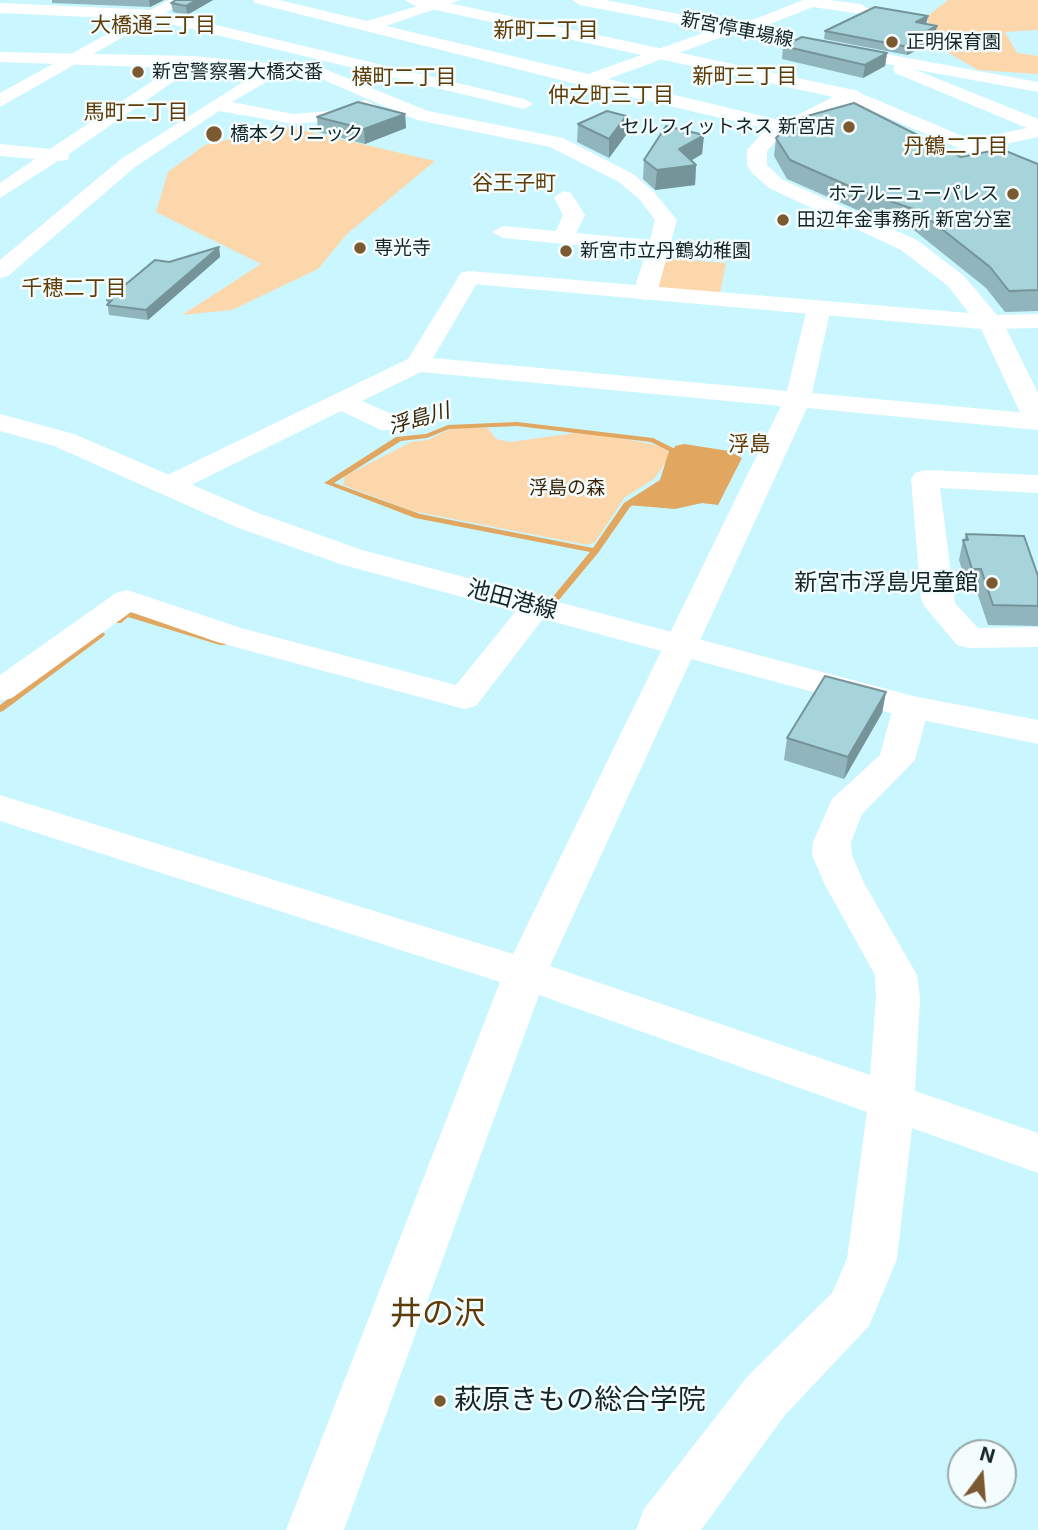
<!DOCTYPE html>
<meta charset="utf-8">
<style>
body{margin:0}
#map{position:relative;width:1038px;height:1530px;overflow:hidden;background:#caf7ff;font-family:Inter,sans-serif}
canvas{display:block}
.north{position:absolute;left:947px;top:1439px;width:70px;height:70px;box-sizing:border-box;background:#f4fdfe;border:2px solid #9aa7a8;border-radius:50%;rotate:16deg;font-size:19px;font-weight:700;line-height:28px;text-align:center;color:#142528}
.north::after{content:'';display:block;margin:auto;width:24px;height:32px;background:#7b5931;clip-path:polygon(50% 0,100% 100%,50% 72%,0 100%)}
</style>
<div id="map">
<canvas width="1038" height="1530"></canvas>
<div class="north">N</div>
</div>
<script>
const ctx = document.querySelector('canvas').getContext('2d');
ctx.lineJoin = 'round';
function fillPath(path, color) { ctx.fillStyle = color; ctx.fill(path, 'evenodd'); }
const toPath = rows => new Path2D(rows.map(r => 'M' + r).join(''));
function trace(path, color, width, dash) { ctx.strokeStyle = color; ctx.lineWidth = width; ctx.lineCap = dash ? 'butt' : 'round'; ctx.setLineDash(dash || []); ctx.stroke(path); }
function drawText(font, color, halo, rows, align = 'center') {
  ctx.font = font + ' Inter,"Noto Sans JP",sans-serif'; ctx.lineWidth = 5; ctx.setLineDash([]); ctx.textBaseline = 'middle'; ctx.strokeStyle = halo; ctx.fillStyle = color; for (const [text, x, y, turn = 0] of rows) {
    ctx.save(); ctx.translate(x, y); ctx.rotate((+turn || 0) * Math.PI / 180); ctx.textAlign = isNaN(turn) ? turn : align; if (halo) ctx.strokeText(text, 0, 0); ctx.fillText(text, 0, 0); ctx.restore();
  }
}
fillPath(toPath([
 [948,0,1038,0,1038,30,1005,32,1017,53,1038,56,1038,74,978,70,935,45,941,38,925,18],
 [284,126,435,161,347,234,318,269,232,310,182,315,261,264,156,212,168,172,205,145],
 [660,258,726,263,719,298,649,292],
 [452,428,488,428,496,439,510,442,575,433,611,436,665,447,669,453,667,461,654,479,625,497,595,542,588,545,412,511,343,485,345,476,411,442,428,440]
]), '#fdd7ac');
fillPath(toPath([
 [684,444,729,451,742,458,718,505,702,503,675,509,627,505,663,481,675,446]
]), '#e1a65f');
fillPath(toPath([
 [517,422,653,438,677,450,666,483,630,507,598,553,548,613,545,614,541,611,590,552,415,518,324,483,396,437,426,434,448,425,517,422],
 [517,426,651,442,669,451,660,480,624,503,593,548,420,514,334,483,401,441,427,438,449,429,517,426],
 [127,611,226,641,227,643,226,645,220,645,128,617,121,623,115,623,114,621,115,619,127,611],
 [101,631,105,634,104,636,3,711,0,712,0,705,101,631]
]), '#e1a65f');
fillPath(toPath([
 [253,0,279,0,367,21,438,0,461,0,386,26,588,74,723,26,735,27,803,0,829,0,861,4,869,9,861,14,813,7,745,34,733,33,608,79,792,123,794,127,785,133,580,85,255,3,253,0],
 [0,3,154,10,524,99,533,104,524,109,154,20,0,13,0,3],
 [0,52,193,56,322,68,428,111,563,138,633,174,654,192,677,220,657,293,653,298,645,300,637,298,633,293,646,252,503,238,492,232,503,226,556,231,563,215,554,197,564,191,571,193,585,215,576,233,650,240,655,220,640,200,619,182,550,147,417,120,319,78,280,74,232,102,293,114,330,111,366,100,375,105,372,109,332,121,293,124,219,111,135,167,8,276,0,278,0,260,121,159,259,72,193,68,69,154,68,160,58,161,0,198,0,183,35,159,0,156,0,144,50,149,172,68,0,62,0,52],
 [901,64,1038,119,1038,137,968,152,961,150,958,146,961,142,1027,128,895,73,893,69,895,65,901,64],
 [469,271,480,278,433,358,787,391,807,308,811,303,819,301,827,303,831,308,812,393,1038,414,1038,430,807,408,550,966,870,1075,876,998,875,975,825,885,812,855,813,842,832,799,880,755,893,707,899,699,911,696,923,699,929,707,915,760,862,814,851,842,852,855,864,883,917,975,920,998,915,1091,1038,1133,1038,1173,912,1128,897,1259,869,1326,785,1415,701,1530,636,1530,644,1509,747,1377,832,1293,847,1259,867,1112,539,995,344,1530,286,1530,500,982,0,821,0,795,513,954,781,406,421,372,362,401,401,418,404,424,401,430,381,430,341,411,177,492,167,495,157,492,153,486,157,480,408,359,461,273,469,271],
 [1038,314,1038,328,990,329,981,327,978,322,981,317,990,315,1038,314],
 [925,470,1038,475,1038,493,940,488,955,603,978,628,1038,627,1038,647,969,648,957,645,925,607,921,599,911,479,915,473,925,470],
 [127,590,241,628,456,685,525,600,536,597,547,600,552,607,476,706,464,709,217,642,131,612,12,698,0,701,0,675,116,593,127,590]
]), '#fff');
fillPath(toPath([
 [405,0,435,0,858,91,860,95,858,99,776,141,767,151,767,165,783,180,917,240,964,276,1003,322,1038,393,1038,429,1028,427,1024,421,981,329,461,283,457,278,461,273,469,271,969,313,948,286,901,250,769,188,752,173,747,165,747,150,762,133,833,97,413,5,405,0],
 [913,59,1038,82,1038,92,907,68,904,64,907,60,913,59],
 [0,414,74,434,258,513,362,550,913,696,1038,720,1038,744,898,715,340,564,236,527,54,446,0,431,0,414]
]), '#fff');
fillPath(toPath([
 [572,0,605,0,913,59,922,64,913,69,580,5,572,0],
 [851,89,1038,168,1038,182,844,99,842,95,851,89]
]), '#fff');
fillPath(toPath([
 [169,0,188,0,0,107,0,93,169,0]
]), '#fff');
fillPath(toPath([
 [52,0,164,0,150,7,52,3],
 [213,0,187,15,173,12,171,3],
 [928,16,926,24,937,26,935,34,928,38,927,45,907,55,824,39,825,31],
 [783,46,887,53,885,66,863,78,782,59],
 [405,114,406,128,365,144,318,132,317,117],
 [626,116,626,135,609,158,577,142,578,124],
 [800,118,961,157,1038,164,1038,311,1005,312,986,288,915,231,855,209,787,179,774,156,776,138,799,120],
 [704,135,702,154,691,161,696,165,695,185,655,190,643,179,644,160],
 [219,247,220,257,148,320,109,315,107,300,169,262],
 [966,534,1038,576,1038,626,988,625,976,589,968,589,959,560,963,540,964,540],
 [886,692,882,713,844,779,784,760,787,738]
]), '#90b5bc');
fillPath(toPath([
 [149,0,164,0,150,7],
 [197,0,213,0,187,15,186,6],
 [928,16,926,24,916,22],
 [937,26,935,34,928,38,927,45,907,55,908,47,919,35],
 [887,53,885,66,863,78,865,65],
 [405,114,406,128,365,144,364,129],
 [626,116,626,135,609,158,609,139],
 [704,135,702,154,680,167,696,165,695,185,655,190,657,170,679,149],
 [219,247,220,257,148,320,146,310],
 [886,692,882,713,844,779,848,757]
]), '#759499');
const building = toPath([
 [176,0,197,0,186,6,171,3,176,0],
 [875,7,928,16,916,22,937,26,919,35,928,37,908,47,825,31,875,7],
 [802,37,887,53,865,65,783,46,802,37],
 [358,102,405,114,364,129,317,117,358,102],
 [854,103,961,157,1001,149,1038,164,1038,290,1009,291,990,267,919,211,858,190,790,160,776,138,792,122,803,119,800,118,854,103],
 [607,111,626,116,609,139,578,124,607,111],
 [666,126,704,135,679,149,696,165,657,170,644,160,666,126],
 [219,247,146,310,107,305,112,300,107,300,155,260,169,262,219,247],
 [966,534,1024,536,1038,576,1038,606,993,605,981,569,972,569,963,540,968,540,966,534],
 [825,676,886,692,848,757,787,738,825,676]
]);
fillPath(building, '#a7d3db');
trace(building, '#759499', 2);
for (const [x, y, r, color] of [
 [892,42,7,"#7b5931"],
 [138,72,7,"#7b5931"],
 [849,127,7,"#7b5931"],
 [214,134,9,"#7b5931"],
 [1013,194,7,"#7b5931"],
 [783,220,7,"#7b5931"],
 [360,248,7,"#7b5931"],
 [566,251,7,"#7b5931"],
 [992,583,7,"#7b5931"],
 [440,1401,7,"#7b5931"]
]) { const dot = new Path2D(); dot.arc(x, y, r, 0, 2 * Math.PI); ctx.fillStyle = color; ctx.fill(dot); trace(dot, '#f4fdfe', 2.5); }
drawText('19px', '#142528', '#f4fdfe', [
 ["新宮停車場線",737,30,11]
]);
drawText('19px', '#142528', '#f4fdfe', [
 ["正明保育園",906,42],
 ["新宮警察署大橋交番",152,72],
 ["セルフィットネス 新宮店",835,127,"right"],
 ["橋本クリニック",230,134],
 ["ホテルニューパレス",999,194,"right"],
 ["田辺年金事務所 新宮分室",797,220],
 ["専光寺",374,248],
 ["新宮市立丹鶴幼稚園",580,251]
], 'left');
drawText('19px', '#3b2304', '#f4fdfe', [
 ["浮島の森",567,488]
]);
drawText('21px', '#5f3c07', '#f4fdfe', [
 ["大橋通三丁目",153,26],
 ["新町二丁目",546,31],
 ["新町三丁目",745,77],
 ["横町二丁目",404,78],
 ["仲之町三丁目",611,96],
 ["馬町二丁目",136,113],
 ["丹鶴二丁目",956,147],
 ["千穂二丁目",74,289]
]);
drawText('21px', '#5f3c07', '#f4fdfe', [
 ["谷王子町",514,184],
 ["浮島",749,445]
]);
drawText('italic 21px', '#3b2404', '#f4fdfe', [
 ["浮島川",419,419,-16]
]);
drawText('23px', '#142528', '#f4fdfe', [
 ["新宮市浮島児童館",978,583]
], 'right');
drawText('23px', '#142528', '#f4fdfe', [
 ["池田港線",512,600,15]
]);
drawText('28px', '#142528', '#f4fdfe', [
 ["萩原きもの総合学院",454,1401]
], 'left');
drawText('32px', '#5f3c07', '#f4fdfe', [
 ["井の沢",438,1314]
]);
</script>
